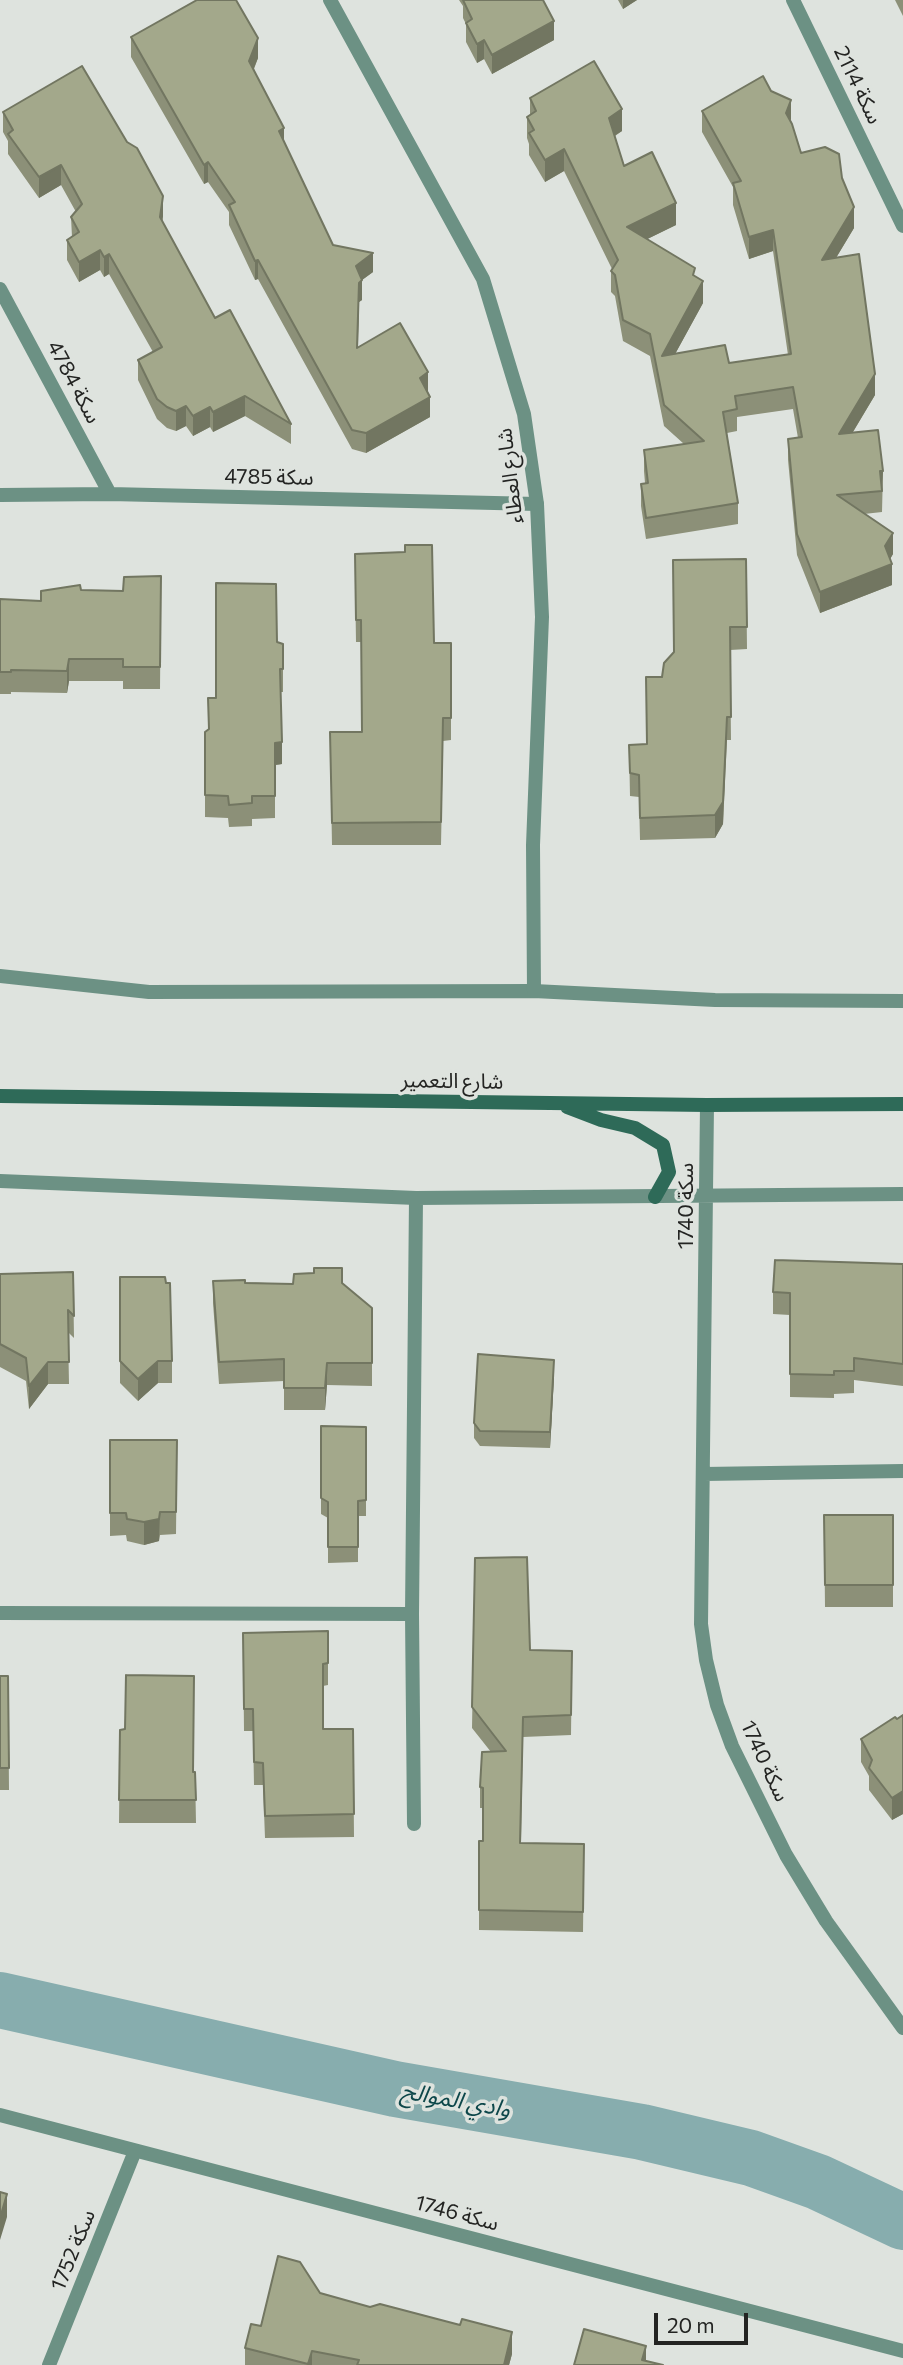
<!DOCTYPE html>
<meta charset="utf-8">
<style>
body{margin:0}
#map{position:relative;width:903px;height:2365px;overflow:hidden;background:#dee3de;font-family:Commissioner,sans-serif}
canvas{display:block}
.scale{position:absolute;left:654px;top:2313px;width:94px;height:32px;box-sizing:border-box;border:4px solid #232422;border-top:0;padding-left:9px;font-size:21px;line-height:24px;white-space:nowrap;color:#232422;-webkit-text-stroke:5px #dee3de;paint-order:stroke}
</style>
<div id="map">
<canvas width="903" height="2365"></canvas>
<div class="scale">20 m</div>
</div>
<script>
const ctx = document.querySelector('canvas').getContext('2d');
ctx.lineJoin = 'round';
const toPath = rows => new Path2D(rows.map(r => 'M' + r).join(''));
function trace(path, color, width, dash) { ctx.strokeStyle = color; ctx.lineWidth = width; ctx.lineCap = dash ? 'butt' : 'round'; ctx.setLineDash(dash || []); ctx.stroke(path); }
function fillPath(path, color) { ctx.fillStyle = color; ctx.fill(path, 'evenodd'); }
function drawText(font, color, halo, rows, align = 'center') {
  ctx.font = font + ' Commissioner,"Noto Sans Arabic",sans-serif'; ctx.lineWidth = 7; ctx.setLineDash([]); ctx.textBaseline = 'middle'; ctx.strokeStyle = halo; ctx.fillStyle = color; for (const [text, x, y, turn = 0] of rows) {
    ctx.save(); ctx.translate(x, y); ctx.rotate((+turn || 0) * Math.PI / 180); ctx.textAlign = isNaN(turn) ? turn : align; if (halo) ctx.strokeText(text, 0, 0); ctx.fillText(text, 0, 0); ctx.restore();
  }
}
trace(toPath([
 [0,2000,395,2089,642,2132,751,2158,818,2182,903,2222]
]), '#87adae', 56);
trace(toPath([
 [793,0,903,226],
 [0,289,110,494],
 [0,495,110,494,537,504],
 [0,976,149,992,534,991,715,1000,903,1001],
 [707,1105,701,1624,706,1660,717,1705,732,1746,786,1855,826,1921,903,2028],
 [0,1181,416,1198,903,1194],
 [704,1474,903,1471],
 [0,1613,412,1614],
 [414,1824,412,1614,416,1198],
 [0,2115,903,2351],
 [49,2365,135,2151]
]), '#6c9184', 14);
trace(toPath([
 [330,0,483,279,524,414,537,504,542,617,533,845,534,991]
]), '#6c9184', 14);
trace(toPath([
 [0,1096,707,1105,903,1104],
 [567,1107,601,1120,635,1128,663,1145,669,1172,655,1197]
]), '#2e6a58', 14);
fillPath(toPath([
 [459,0,543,0,554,40,492,74,484,59,477,63,466,42,466,24,463,18,463,6],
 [618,0,637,0,623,9],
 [895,0,903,0,903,16],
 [131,37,258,58,254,69,284,142,333,245,373,272,362,280,362,300,359,302,358,347,428,391,430,417,366,453,352,449,258,279,255,280,229,225,229,212,208,182,204,184,131,57],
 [771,91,791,121,801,153,842,178,854,228,836,258,875,395,853,432,883,471,882,512,864,514,893,554,890,559,892,585,820,613,797,555,788,460,788,439,798,438,793,409,737,417,737,431,727,433,738,503,738,524,646,539,641,506,641,484,645,483,644,471,644,450,684,444,664,426,650,356,623,341,615,296,611,292,611,271,612,269,564,171,545,182,529,155,529,144,527,138,527,117,530,115,530,98,622,131,615,136,624,166,676,225,647,239,695,276,703,303,675,354,729,363,788,355,773,251,749,259,733,205,733,187,702,132,702,111],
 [3,112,163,216,162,222,215,318,291,424,291,444,245,416,213,432,210,427,193,436,186,426,176,431,167,428,157,419,138,380,138,360,153,352,109,274,104,277,100,270,79,282,67,260,67,240,72,237,71,217,76,212,61,185,39,198,8,154,8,141,3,132],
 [746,559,747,649,730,650,731,740,727,740,723,824,715,838,640,840,639,797,630,796,629,745,647,744,662,677,673,653],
 [161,576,160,689,123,689,123,681,69,681,67,693,11,692,11,694,0,694,0,599,41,601,81,590,123,591],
 [355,577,434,643,451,643,451,740,443,741,441,845,332,845,330,732,362,732,361,642,356,642],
 [277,642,283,666,283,692,280,692,282,764,275,765,275,818,252,819,252,826,229,827,228,818,205,817,205,732,209,730],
 [903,1264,903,1386,854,1380,854,1393,834,1394,834,1398,790,1397,790,1315,773,1314,773,1292],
 [73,1272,74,1338,68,1332,69,1384,48,1384,29,1409,26,1381,0,1367,0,1274],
 [120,1277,172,1361,172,1383,158,1383,138,1401,120,1383],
 [213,1281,293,1284,342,1283,372,1308,372,1386,327,1385,325,1410,284,1410,284,1381,219,1384,213,1303],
 [554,1376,550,1448,480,1446,474,1438,474,1423],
 [321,1426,366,1427,366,1516,358,1516,358,1562,328,1563,328,1518,321,1514],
 [110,1440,177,1440,176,1534,160,1535,159,1541,144,1545,127,1541,126,1535,110,1536],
 [824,1515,893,1515,893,1607,825,1607],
 [475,1558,530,1650,572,1651,571,1735,523,1737,521,1843,584,1844,583,1932,479,1930,479,1841,483,1841,483,1808,480,1808,480,1787,491,1752,472,1728],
 [328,1631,328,1685,323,1686,323,1729,353,1729,354,1837,265,1838,263,1785,254,1785,253,1731,244,1731,243,1633],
 [0,1676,8,1676,9,1790,0,1790],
 [903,1715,903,1814,892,1820,869,1790,869,1776,861,1762,861,1739],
 [120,1730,193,1772,195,1772,196,1823,119,1823],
 [320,2293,512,2354,509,2365,245,2365,245,2348,261,2326]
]), '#8c9078');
fillPath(toPath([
 [623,0,637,0,623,9],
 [554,21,554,40,492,74,492,55],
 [258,38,258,58,249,80,249,61],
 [484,40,484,59,477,63,477,44],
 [791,100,791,121,786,113],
 [622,109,622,131,609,139,609,118],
 [284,128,284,147,279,131],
 [564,149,564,171,545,182,545,160],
 [208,162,208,182,204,184,204,165],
 [61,165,61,185,39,198,39,177],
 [163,196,163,216,160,237,160,217],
 [676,203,676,225,627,249,627,227],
 [854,207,854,228,822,281,822,260],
 [773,230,773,251,749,259,749,237],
 [100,250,100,270,79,282,79,262],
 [373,253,373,272,362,280,362,300,359,302,357,367,356,266],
 [109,254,109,274,104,277,104,257],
 [258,260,258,279,255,280,255,261],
 [703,281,703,303,662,378,662,356],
 [428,372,428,391,420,397,420,378],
 [875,374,875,395,839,455,839,434],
 [245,396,245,416,213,432,213,412],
 [430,397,430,417,366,453,366,433],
 [186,406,186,426,176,431,176,411],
 [210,407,210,427,193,436,193,416],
 [880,471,883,471,882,492,882,491],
 [893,533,893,554,886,566,892,564,892,585,820,613,820,592,885,546],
 [69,659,69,681,67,693,67,671],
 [727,717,723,824,715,838,715,815],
 [282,742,282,764,275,765,275,743],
 [554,1360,554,1376,550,1448,550,1432],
 [158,1361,158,1383,138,1401,138,1379],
 [48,1362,48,1384,29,1409,29,1386],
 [327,1363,327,1385,325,1410,325,1388],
 [160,1512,159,1541,144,1545,144,1522],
 [903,1791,903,1814,892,1820,892,1798],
 [7,2194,7,2217,0,2240,0,2218],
 [512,2332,512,2354,509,2365,504,2365],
 [646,2346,646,2365,642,2360],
 [312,2351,312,2365,308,2365,308,2364]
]), '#727661');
const building = toPath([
 [197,0,236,0,258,38,249,61,284,128,279,131,333,245,373,253,356,266,362,280,359,283,357,348,400,323,428,372,420,378,430,397,366,433,352,430,258,260,255,261,229,205,235,202,208,162,204,165,131,37,197,0],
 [463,0,543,0,554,21,492,55,484,40,477,44,466,23,472,19,463,0],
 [594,61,622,109,609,118,624,166,652,152,676,203,627,227,695,268,693,275,703,281,662,356,725,345,729,363,791,354,773,230,749,237,733,183,741,181,702,111,763,76,771,91,791,100,786,113,792,124,801,153,825,147,839,154,842,178,854,207,822,260,859,254,875,374,839,434,878,430,883,471,880,471,882,491,837,495,893,533,885,546,892,564,820,592,797,534,788,439,802,437,793,387,735,396,737,409,723,412,738,503,646,518,641,484,648,483,644,450,704,441,664,405,650,334,623,320,615,275,611,271,618,260,564,149,545,160,529,133,534,130,527,117,536,111,530,98,594,61],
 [82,66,127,142,137,148,163,196,160,217,215,318,230,310,291,424,245,396,213,412,210,407,193,416,186,406,176,411,167,407,157,399,138,360,162,347,109,254,104,257,100,250,79,262,67,240,79,232,71,217,82,204,61,165,39,177,8,134,13,130,3,112,82,66],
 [405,545,432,545,434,643,451,643,451,718,443,718,441,822,332,823,330,732,362,732,361,620,356,620,355,554,405,552,405,545],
 [746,559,747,627,730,627,731,717,727,717,723,802,715,815,640,818,639,775,630,773,629,745,647,744,646,677,662,677,664,663,674,652,673,560,746,559],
 [161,576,160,667,123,667,123,659,69,659,67,671,11,670,11,672,0,672,0,599,41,601,41,591,80,585,81,590,123,591,124,577,161,576],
 [216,583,276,584,277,642,283,644,283,669,280,669,282,742,275,743,275,796,252,796,252,803,229,805,228,796,205,795,205,732,209,729,208,698,216,698,216,583],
 [775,1260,903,1264,903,1364,854,1358,854,1371,834,1371,834,1375,790,1374,790,1293,773,1292,775,1260],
 [314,1268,342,1268,342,1283,372,1308,372,1363,327,1363,325,1388,284,1388,284,1359,219,1362,213,1281,245,1280,245,1283,293,1284,294,1274,314,1273,314,1268],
 [73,1272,74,1316,68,1310,69,1362,48,1362,29,1386,26,1358,0,1344,0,1274,73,1272],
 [120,1277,165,1277,166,1283,170,1283,172,1361,158,1361,138,1379,120,1361,120,1277],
 [478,1354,554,1360,550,1432,480,1431,474,1423,478,1354],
 [321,1426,366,1427,366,1500,358,1501,358,1547,328,1547,328,1502,321,1498,321,1426],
 [110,1440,177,1440,176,1512,160,1512,159,1519,144,1522,127,1519,126,1513,110,1513,110,1440],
 [824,1515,893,1515,893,1585,825,1585,824,1515],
 [527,1557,530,1650,572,1651,571,1715,523,1717,520,1843,584,1844,583,1912,479,1910,479,1841,483,1841,483,1788,480,1787,482,1752,506,1751,472,1707,475,1558,527,1557],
 [328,1631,328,1663,323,1664,323,1729,353,1729,354,1814,265,1816,263,1763,254,1762,253,1709,244,1709,243,1633,328,1631],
 [126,1675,194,1676,193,1772,195,1772,196,1800,119,1800,120,1730,125,1729,126,1675],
 [0,1676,8,1676,9,1768,0,1768,0,1676],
 [903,1715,903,1791,892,1798,869,1768,872,1760,861,1739,895,1717,897,1719,903,1715],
 [0,2192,7,2194,0,2218,0,2192],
 [278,2256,300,2262,320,2293,370,2307,380,2304,460,2325,462,2319,512,2332,504,2365,357,2365,359,2360,312,2351,308,2364,245,2348,251,2324,261,2326,278,2256],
 [584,2329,646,2346,642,2360,663,2365,574,2365,584,2329]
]);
fillPath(building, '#a3a88b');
trace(building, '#727661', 2);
drawText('21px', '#232422', '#dee3de', [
 ["سكة 2114",858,85,64],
 ["سكة 4784",74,382,62],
 ["شارع العطاء",510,476,-97],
 ["سكة 4785",269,477,1],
 ["شارع التعمير",452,1081,1],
 ["سكة 1740",686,1206,-90],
 ["سكة 1740",765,1761,65],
 ["سكة 1746",457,2213,15],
 ["سكة 1752",73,2250,-68]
]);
drawText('italic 23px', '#0d474a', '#dee3de', [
 ["وادي الموالح",456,2100,10]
]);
</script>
